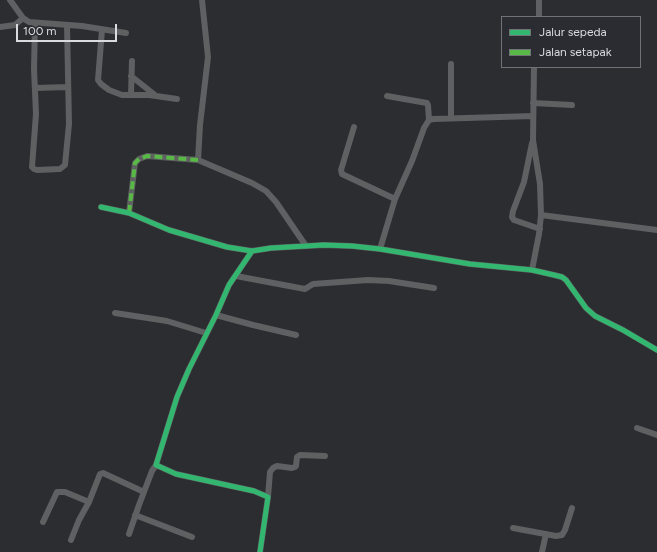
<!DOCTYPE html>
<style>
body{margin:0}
#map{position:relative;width:657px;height:552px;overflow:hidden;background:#2c2d30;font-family:Figtree,sans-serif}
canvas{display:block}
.legend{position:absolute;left:501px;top:16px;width:140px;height:52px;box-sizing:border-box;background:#2a2c32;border:1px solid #707277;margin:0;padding:5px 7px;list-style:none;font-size:12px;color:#d9dbdf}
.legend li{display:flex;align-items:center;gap:8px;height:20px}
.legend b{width:20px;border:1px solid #707277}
.scale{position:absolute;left:16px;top:24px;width:101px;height:18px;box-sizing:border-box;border:2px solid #d9dbdf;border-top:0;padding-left:5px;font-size:12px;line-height:14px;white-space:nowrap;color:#d9dbdf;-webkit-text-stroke:3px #2a2c32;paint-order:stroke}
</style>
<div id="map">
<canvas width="657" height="552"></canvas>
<ul class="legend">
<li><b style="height:5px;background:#33b770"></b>Jalur sepeda</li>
<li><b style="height:5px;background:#58b947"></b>Jalan setapak</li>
</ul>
<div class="scale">100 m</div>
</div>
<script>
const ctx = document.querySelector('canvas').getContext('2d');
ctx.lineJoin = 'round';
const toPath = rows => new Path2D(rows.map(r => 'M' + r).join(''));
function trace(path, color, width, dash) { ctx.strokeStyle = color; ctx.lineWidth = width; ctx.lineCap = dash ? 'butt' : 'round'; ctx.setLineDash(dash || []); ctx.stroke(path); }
trace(toPath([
 [10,0,23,18,29,22,82,26,126,33],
 [202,0,208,57,200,125,198,160,252,183,266,191,276,202,306,246],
 [539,0,539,17],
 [35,23,34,69,36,114,32,167,34,169,37,170,60,169,65,165,69,124,67,25],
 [0,27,15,25,23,18],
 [102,30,98,80,101,84,109,90,122,95,149,95,177,99],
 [131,76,155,95],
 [35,88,68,87],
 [131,94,132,61],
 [387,96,427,103,428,105,429,120],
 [533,103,572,105],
 [451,118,451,64],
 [354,127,341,170,342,174,395,199],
 [532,143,524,182,513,211,512,217,514,220,540,229],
 [101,207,129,213,169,230,227,247,252,251,271,248,324,245,352,246,380,249,470,264,532,270,554,275,562,277,566,280,586,308,595,316,623,330,657,350],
 [129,213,135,163,139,159,147,156,198,160],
 [541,215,657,230],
 [380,249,395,199,412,161,424,128,429,120,433,119,533,116],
 [252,251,229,285,216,315,189,369,177,397,156,465,176,474,254,491,268,497,260,552],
 [532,270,539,234,541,215,540,184,533,140,534,67],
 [236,276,305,289,313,284,368,280,389,281,434,288],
 [115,313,167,321,206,333],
 [216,315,253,325,296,335],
 [637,428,657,435],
 [268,497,270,472,273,468,277,466,292,468,295,467,296,466,297,457,300,455,325,456],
 [135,515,192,537],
 [43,522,57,492,65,492,89,502],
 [513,528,556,536,562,535,565,530,572,508],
 [129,534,139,505,152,471,156,465],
 [71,540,79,520,89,502,100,474,103,473,144,492],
 [542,552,546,534]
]), '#5e6061', 6);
trace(toPath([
 [129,213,135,163,139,159,147,156,198,160]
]), '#58b947', 4, [8, 4]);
trace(toPath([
 [101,207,129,213,169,230,227,247,252,251,271,248,324,245,352,246,380,249,470,264,532,270,554,275,562,277,566,280,586,308,595,316,623,330,657,350],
 [252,251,229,285,216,315,189,369,177,397,156,465,176,474,254,491,268,497,260,552]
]), '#33b770', 5);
</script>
